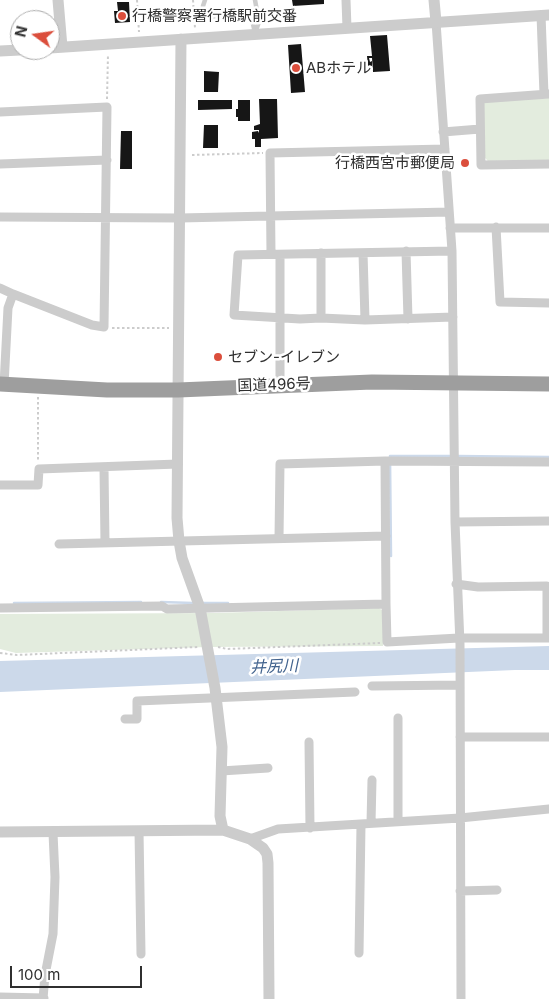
<!DOCTYPE html>
<meta charset="utf-8">
<style>
body{margin:0}
#map{position:relative;width:549px;height:999px;overflow:hidden;background:#fff;font-family:Inter,sans-serif}
canvas{display:block}
.north{position:absolute;left:10px;top:10px;width:50px;height:50px;box-sizing:border-box;background:#fff;border:1px solid #acacac;border-radius:50%;rotate:284deg;font-size:14px;font-weight:700;line-height:20px;text-align:center;color:#2f2f2f}
.north::after{content:'';display:block;margin:auto;width:18px;height:22px;background:#db4e3c;clip-path:polygon(50% 0,100% 100%,50% 72%,0 100%)}
.scale{position:absolute;left:10px;top:966px;width:132px;height:22px;box-sizing:border-box;border:2px solid #2f2f2f;border-top:0;padding-left:6px;font-size:15px;line-height:18px;white-space:nowrap;color:#2f2f2f;-webkit-text-stroke:4px #fff;paint-order:stroke}
</style>
<div id="map">
<canvas width="549" height="999"></canvas>
<div class="north">N</div>
<div class="scale">100 m</div>
</div>
<script>
const ctx = document.querySelector('canvas').getContext('2d');
ctx.lineJoin = 'round';
function fillPath(path, color) { ctx.fillStyle = color; ctx.fill(path, 'evenodd'); }
const toPath = rows => new Path2D(rows.map(r => 'M' + r).join(''));
function trace(path, color, width, dash) { ctx.strokeStyle = color; ctx.lineWidth = width; ctx.lineCap = dash ? 'butt' : 'round'; ctx.setLineDash(dash || []); ctx.stroke(path); }
function drawText(font, color, halo, rows, align = 'center') {
  ctx.font = font + ' Inter,"Noto Sans JP",sans-serif'; ctx.lineWidth = 5; ctx.setLineDash([]); ctx.textBaseline = 'middle'; ctx.strokeStyle = halo; ctx.fillStyle = color; for (const [text, x, y, turn = 0] of rows) {
    ctx.save(); ctx.translate(x, y); ctx.rotate((+turn || 0) * Math.PI / 180); ctx.textAlign = isNaN(turn) ? turn : align; if (halo) ctx.strokeText(text, 0, 0); ctx.fillText(text, 0, 0); ctx.restore();
  }
}
fillPath(toPath([
 [549,98,549,160,488,161,485,158,483,102],
 [379,608,383,611,383,646,208,647,16,653,0,649,0,614,215,613]
]), '#e3ecde');
fillPath(toPath([
 [549,646,549,670,515,670,0,692,0,661]
]), '#ccd9ea');
trace(toPath([
 [457,456,549,457],
 [391,556,390,456,451,456],
 [161,602,193,603],
 [14,603,141,602],
 [201,603,228,603]
]), '#ccd9ea', 2.5);
fillPath(toPath([
 [292,0,324,0,324,4,293,6],
 [117,2,129,2,130,22,115,23,114,11,118,11],
 [387,35,390,71,373,72,372,58,369,58,370,62,372,61,372,66,368,67,367,56,372,56,370,36],
 [301,44,305,92,291,93,288,45],
 [204,71,219,72,218,92,204,92],
 [259,99,277,99,278,138,261,139,261,147,255,147,255,139,252,139,252,132,258,131,259,133,259,130,254,130,254,126,260,124],
 [198,100,232,100,232,109,198,110],
 [238,100,250,100,250,121,238,121,238,117,236,117,236,109,238,109],
 [204,125,218,125,218,148,203,148],
 [121,131,132,131,132,169,120,169]
]), '#161616');
trace(toPath([
 [137,0,139,32],
 [193,0,195,28],
 [107,99,108,54],
 [192,155,263,153],
 [112,328,169,328],
 [38,397,38,460],
 [218,647,227,649,380,643],
 [0,653,17,655,198,647]
]), '#ccc', 2, [2.5, 2.5]);
trace(toPath([
 [205,0,203,6,204,12,207,16,214,19,220,19,243,12,251,15,255,33],
 [255,33,259,22,255,0]
]), '#ccc', 4.5);
trace(toPath([
 [346,0,347,28],
 [541,15,544,94],
 [436,22,452,251,455,522,460,644,461,999],
 [549,94,480,99,481,165,549,164],
 [0,112,107,107,104,327,92,325,13,294],
 [443,132,480,129],
 [0,164,107,160],
 [0,217,180,218,449,212],
 [496,227,500,302,549,303],
 [450,228,549,228],
 [406,251,408,319],
 [452,251,238,255,234,315,300,319,321,318,365,320,453,317],
 [363,253,365,320],
 [271,254,270,153,445,149],
 [0,288,13,294,8,308,4,385],
 [321,318,321,253],
 [280,385,280,255],
 [385,461,386,604],
 [104,468,105,543],
 [0,485,38,485,39,469,178,464],
 [455,522,549,521],
 [279,538,280,464,385,461,549,462],
 [59,544,386,536],
 [456,584,478,587,547,586,547,638],
 [0,608,162,606,167,609,386,604,387,642,459,638,549,638],
 [372,686,460,685],
 [125,719,137,719,137,701,355,692],
 [460,737,549,737],
 [309,742,310,828],
 [221,771,268,768],
 [398,821,398,718],
 [371,823,372,780],
 [139,831,141,954],
 [250,839,278,829,460,818,549,809],
 [460,891,497,890],
 [359,953,361,825],
 [0,997,44,998],
 [43,999,45,975,53,934,55,877,53,833]
]), '#ccc', 9);
trace(toPath([
 [58,0,62,47],
 [434,0,436,22],
 [181,39,177,518,179,541,182,558,200,608,215,688,222,747,220,816,223,830],
 [50,48,549,15],
 [0,51,20,50],
 [0,832,223,830,250,839,263,848,267,854,268,863,269,999]
]), '#ccc', 11);
trace(toPath([
 [0,384,107,390,178,390,372,382,549,384]
]), '#9e9e9e', 15);
for (const [x, y, r, color] of [
 [122,16,5,"#db4e3c"],
 [296,68,5,"#db4e3c"],
 [465,163,5,"#db4e3c"],
 [218,357,5,"#db4e3c"]
]) { const dot = new Path2D(); dot.arc(x, y, r, 0, 2 * Math.PI); ctx.fillStyle = color; ctx.fill(dot); trace(dot, '#fff', 2); }
drawText('15px', '#2f2f2f', '#fff', [
 ["行橋警察署行橋駅前交番",132,16],
 ["ABホテル",306,68],
 ["行橋西宮市郵便局",455,163,"right"],
 ["セブン-イレブン",228,357]
], 'left');
drawText('15px', '#2f2f2f', '#fff', [
 ["国道496号",274,385,-2]
]);
drawText('italic 16px', '#41628d', '#fff', [
 ["井尻川",274,667,-2]
]);
</script>
